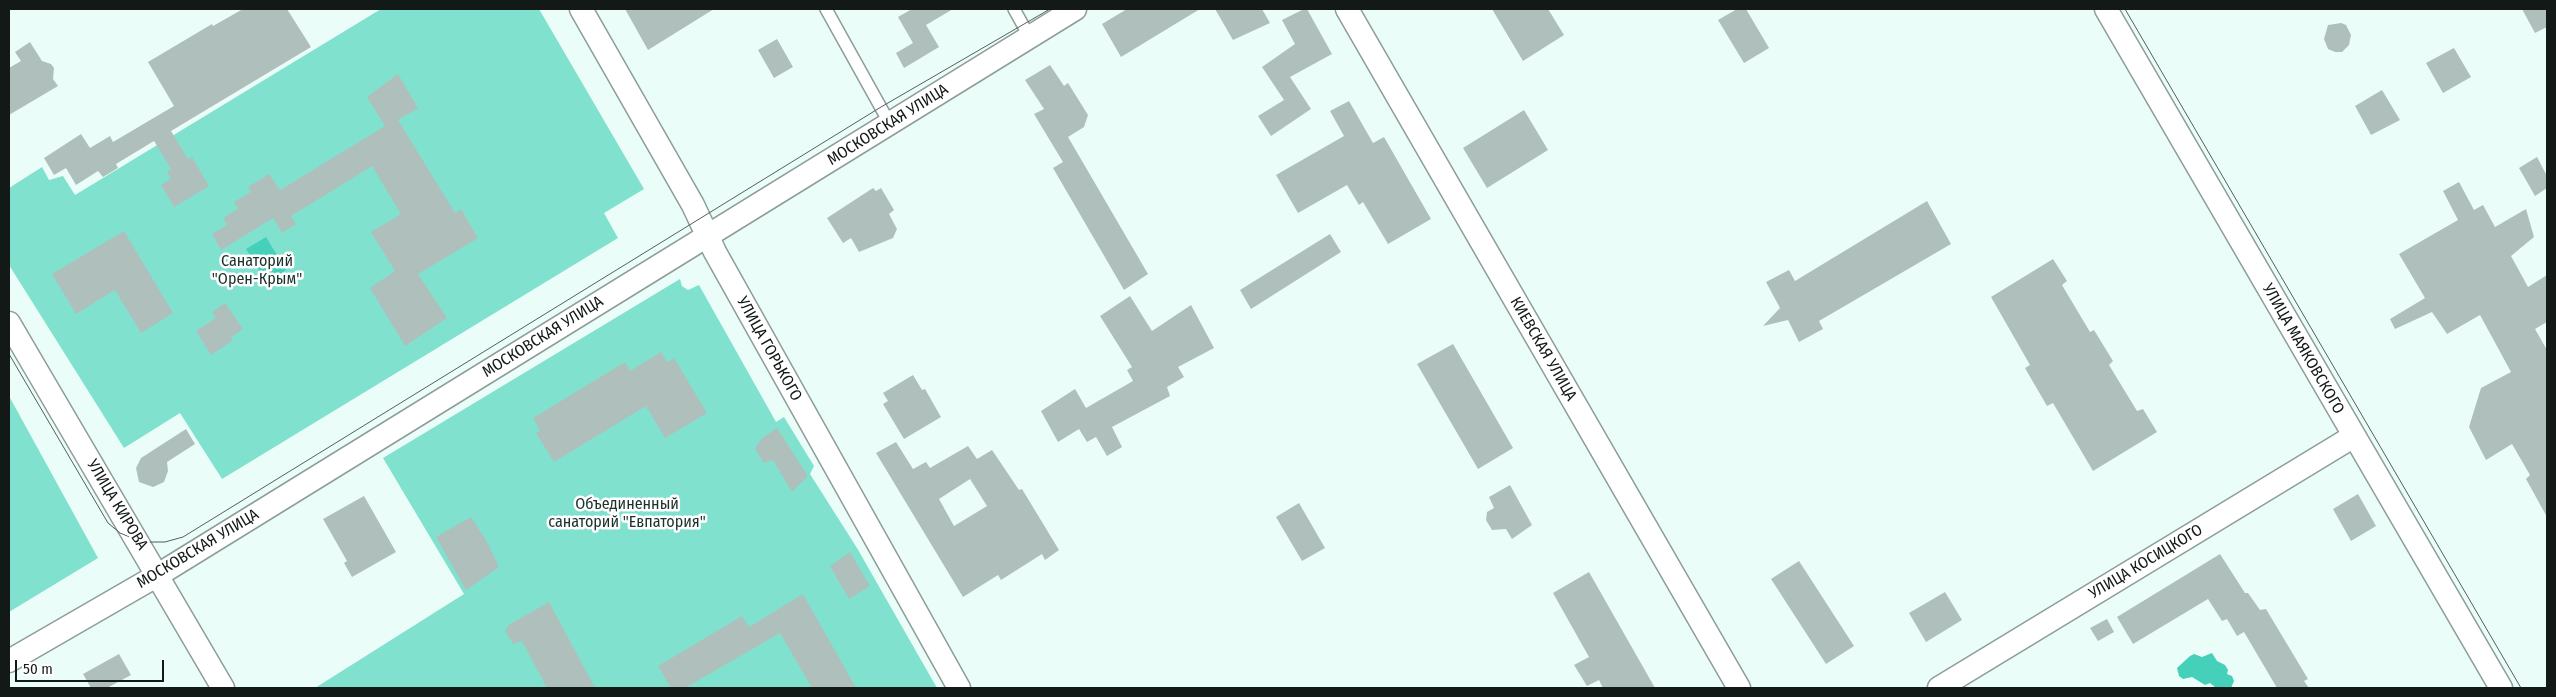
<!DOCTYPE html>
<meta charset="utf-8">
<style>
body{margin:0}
#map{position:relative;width:2556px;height:697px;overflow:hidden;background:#ebfdf8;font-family:"Fira Sans Condensed",sans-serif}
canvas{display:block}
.frame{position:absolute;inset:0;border:10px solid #121917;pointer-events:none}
.scale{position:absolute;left:15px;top:660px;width:149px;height:22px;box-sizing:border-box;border:2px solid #121917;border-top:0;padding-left:6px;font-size:15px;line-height:18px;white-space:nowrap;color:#121917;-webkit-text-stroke:4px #fff;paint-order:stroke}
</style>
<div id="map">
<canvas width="2556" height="697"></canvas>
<div class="frame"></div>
<div class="scale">50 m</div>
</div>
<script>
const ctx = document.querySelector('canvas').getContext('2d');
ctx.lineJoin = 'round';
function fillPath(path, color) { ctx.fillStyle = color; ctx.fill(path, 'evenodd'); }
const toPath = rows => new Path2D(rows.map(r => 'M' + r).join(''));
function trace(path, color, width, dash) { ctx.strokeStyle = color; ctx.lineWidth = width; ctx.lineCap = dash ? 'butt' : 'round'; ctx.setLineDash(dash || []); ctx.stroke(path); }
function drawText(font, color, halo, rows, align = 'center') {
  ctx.font = font + ' "Fira Sans Condensed",sans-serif'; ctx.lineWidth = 5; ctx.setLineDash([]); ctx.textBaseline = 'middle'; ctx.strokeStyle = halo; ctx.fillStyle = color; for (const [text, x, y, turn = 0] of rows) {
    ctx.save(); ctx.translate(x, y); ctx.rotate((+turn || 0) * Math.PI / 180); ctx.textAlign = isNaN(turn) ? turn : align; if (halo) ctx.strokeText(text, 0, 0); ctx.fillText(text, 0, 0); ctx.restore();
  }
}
fillPath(toPath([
 [381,9,539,9,644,189,604,213,618,238,222,479,180,413,124,448,9,265,9,188,42,167,49,180,63,176,75,195],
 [680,279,682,286,688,290,699,285,776,422,784,417,814,466,810,474,857,548,937,688,315,688,464,594,383,458],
 [9,396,98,558,9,612]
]), '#80e1ce');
fillPath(toPath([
 [266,237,286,270,266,283,246,249],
 [2212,653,2217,661,2225,665,2228,670,2227,674,2232,676,2234,681,2231,688,2216,688,2210,683,2205,685,2192,677,2183,679,2179,676,2177,668,2190,656,2194,654,2202,657]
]), '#45d1b9');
fillPath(toPath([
 [243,9,287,9,311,47,171,131,188,159,192,157,209,186,174,207,161,185,171,179,167,172,171,169,154,141,116,164,118,168,103,177,98,171,76,185,66,168,54,175,44,158,81,134,90,148,110,136,113,142,174,106,148,62,212,24,213,26],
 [625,9,714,9,648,50],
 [912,9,953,9,926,25,939,47,904,68,896,53,913,43,898,17],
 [1127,9,1200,9,1121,57,1102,24],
 [1215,9,1262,9,1270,23,1233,40],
 [1304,9,1307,9,1332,54,1290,77,1311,109,1271,136,1258,116,1284,100,1262,67,1295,44,1282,20],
 [1492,9,1548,9,1564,35,1523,61],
 [1737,9,1746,9,1769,48,1744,63,1718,20],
 [2522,9,2547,9,2547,27,2535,33],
 [2341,23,2346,25,2351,35,2349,45,2342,52,2335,52,2328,49,2324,39,2328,25],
 [777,39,793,67,774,78,758,50],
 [30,42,42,61,51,64,54,68,53,79,58,86,9,115,9,68,21,61,15,52],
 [2454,48,2471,77,2443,93,2426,63],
 [1050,65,1064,86,1068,83,1088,115,1084,127,1068,137,1148,274,1124,290,1053,168,1063,162,1034,114,1044,109,1025,80],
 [398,74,418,108,398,120,455,213,461,209,478,238,418,274,447,318,405,346,370,288,395,271,371,232,401,214,372,166,291,216,296,224,282,233,273,218,221,250,212,234,227,225,223,218,238,209,234,202,251,192,248,187,269,174,280,190,385,126,367,97],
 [2382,90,2400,120,2371,135,2355,106],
 [1349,101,1373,143,1384,137,1431,219,1388,244,1363,202,1359,205,1347,185,1298,213,1276,175,1344,136,1330,111],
 [1524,110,1548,150,1487,188,1463,148],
 [2537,157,2547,176,2547,188,2535,196,2519,168],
 [2459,182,2474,210,2483,205,2495,227,2526,209,2534,237,2511,256,2528,287,2547,275,2547,322,2535,329,2547,350,2547,517,2526,479,2530,475,2512,444,2486,460,2469,427,2481,388,2511,372,2480,315,2447,334,2432,312,2395,329,2390,319,2425,298,2399,254,2458,220,2443,191],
 [873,188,876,191,881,188,894,210,889,214,897,229,893,238,859,252,851,238,843,243,827,218],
 [1927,201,1951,244,1819,321,1823,329,1799,342,1788,320,1763,326,1780,308,1766,282,1789,270,1795,281],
 [124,231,173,313,141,333,115,290,76,314,52,274],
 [1330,234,1341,252,1251,309,1240,290],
 [2053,259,2067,281,2062,285,2090,332,2094,330,2113,361,2109,365,2137,411,2143,409,2157,432,2093,471,2053,403,2047,406,2025,368,2030,365,1991,297],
 [1130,296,1152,331,1191,305,1214,348,1178,367,1184,377,1167,387,1170,396,1112,427,1122,447,1107,456,1096,437,1087,442,1079,429,1058,442,1041,411,1075,389,1086,408,1133,381,1127,370,1132,367,1100,316],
 [225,303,243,329,231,337,233,340,211,355,196,331,216,318,212,312],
 [1453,344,1513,448,1478,469,1417,364],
 [661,352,667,362,674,358,707,413,665,438,646,406,554,462,536,433,540,431,533,418,625,362,630,371],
 [913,375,922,390,925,389,941,417,904,439,883,404,888,401,883,393],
 [777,428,808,476,792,492,773,460,764,463,755,449,761,439],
 [186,429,195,444,167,462,168,471,164,482,153,487,139,482,136,468,141,458],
 [896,442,913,469,926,462,930,468,968,446,977,459,992,450,1019,490,1022,489,1059,550,1045,560,1042,554,1001,580,998,575,963,597,876,453],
 [970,479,987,506,954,526,939,499],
 [1510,485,1532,525,1512,539,1506,529,1492,530,1486,520,1487,512,1494,508,1489,497],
 [2358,494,2376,526,2351,541,2333,509],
 [364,496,396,552,352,577,344,563,347,561,323,519],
 [1299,503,1325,548,1302,561,1276,517],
 [471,517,486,540,499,567,466,590,436,537],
 [850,552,870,586,849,599,830,566],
 [2220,554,2245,593,2248,593,2260,610,2266,609,2308,679,2304,681,2309,688,2277,688,2244,632,2237,636,2227,619,2222,621,2208,599,2133,644,2117,617],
 [1799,561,1854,646,1826,664,1771,579],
 [1589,572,1655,688,1603,688,1599,680,1587,686,1574,665,1589,657,1553,593],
 [1945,592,1962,620,1926,642,1909,613],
 [803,594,856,688,812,688,780,633,685,688,671,688,658,666,742,616,749,627],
 [549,602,595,688,547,688,522,641,513,644,505,630,510,624],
 [2107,619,2114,632,2098,641,2090,628],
 [119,654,131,675,107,688,91,688,83,674]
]), '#afc0bc');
const lane = toPath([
 [826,9,890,124],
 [1014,9,1029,36]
]);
const street = toPath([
 [581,9,693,205,715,252,959,688],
 [1347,9,1739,688],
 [2106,9,2501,688],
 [9,323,223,688],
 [9,661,158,575,1075,9],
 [1939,688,2354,436]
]);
trace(lane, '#8d9d99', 14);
trace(street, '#8d9d99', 25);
trace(lane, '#fff', 11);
trace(street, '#fff', 22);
trace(toPath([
 [2125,9,2521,688],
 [9,354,108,523,120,533,142,542,165,542,183,537,881,107,1050,9]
]), '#555f5c', 1);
drawText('16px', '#121917', '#fff', [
 ["МОСКОВСКАЯ УЛИЦА",888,125,-32],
 ["МОСКОВСКАЯ УЛИЦА",543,337,-32],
 ["УЛИЦА ГОРЬКОГО",769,349,61],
 ["КИЕВСКАЯ УЛИЦА",1543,349,60],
 ["УЛИЦА МАЯКОВСКОГО",2303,349,60],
 ["УЛИЦА КИРОВА",117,505,59],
 ["МОСКОВСКАЯ УЛИЦА",198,549,-31],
 ["УЛИЦА КОСИЦКОГО",2146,562,-31]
]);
drawText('16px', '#1a312c', '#fff', [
 ["Санаторий",257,262],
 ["\"Орен-Крым\"",257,280],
 ["Объединенный",627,505],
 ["санаторий \"Евпатория\"",627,523]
]);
</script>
